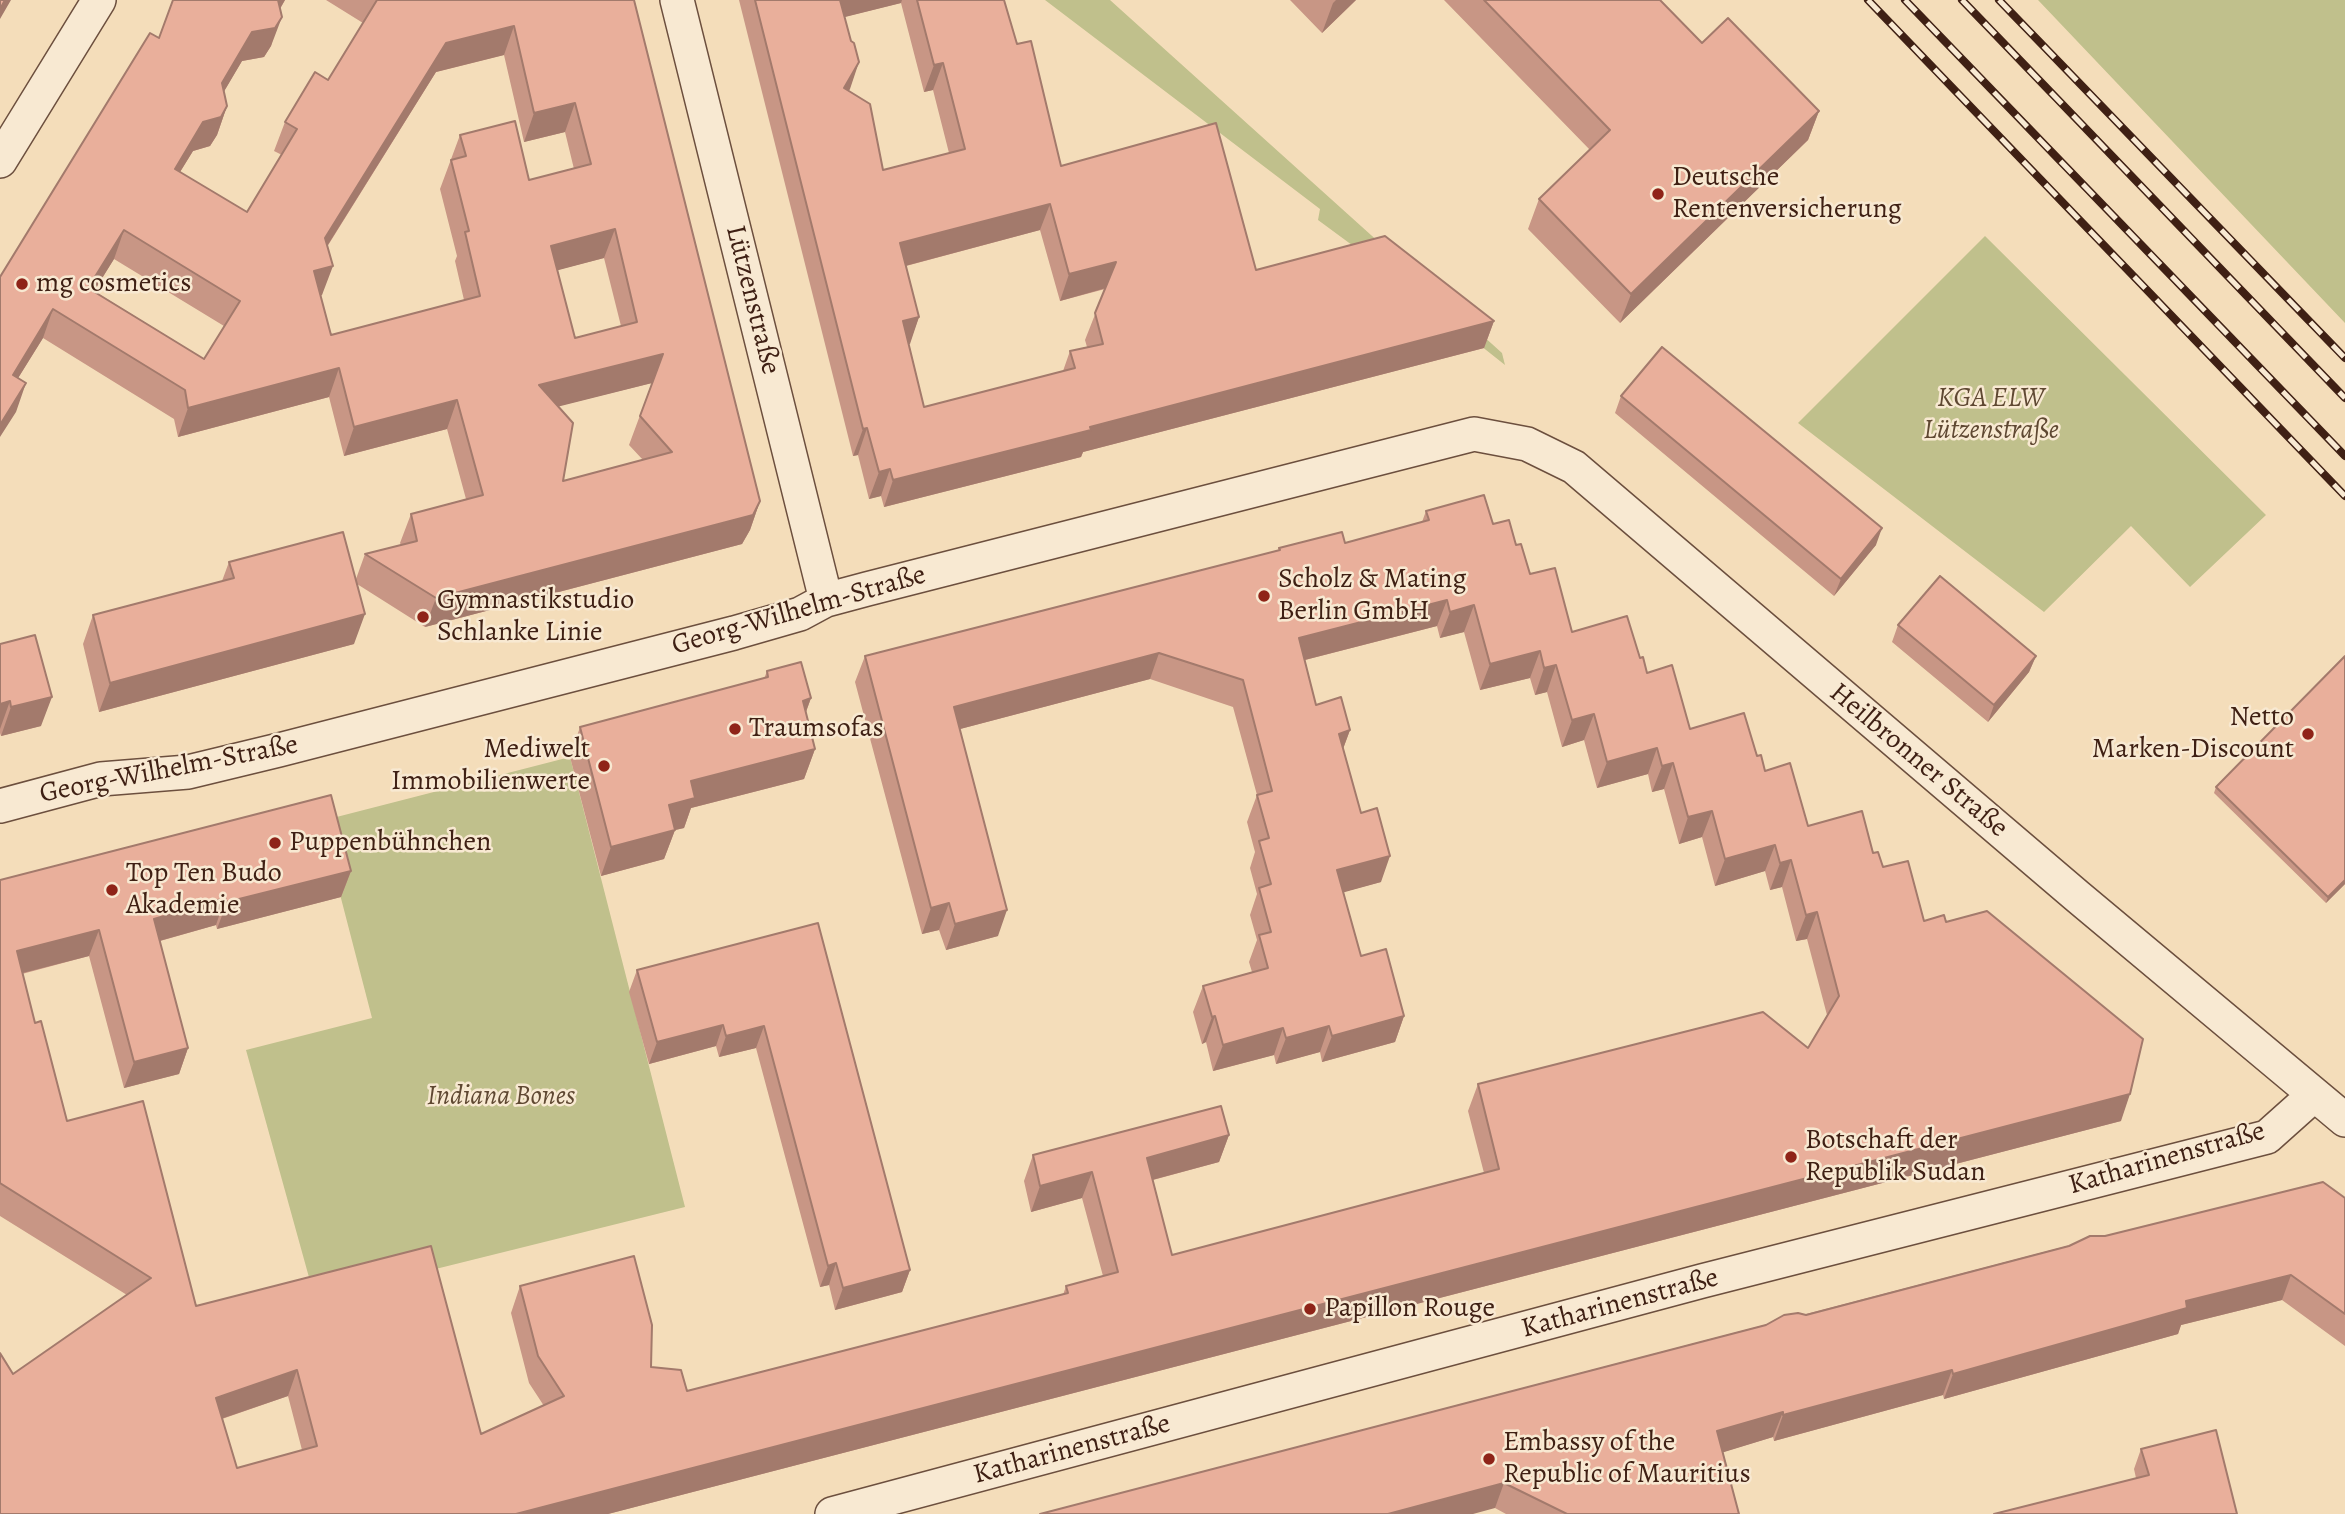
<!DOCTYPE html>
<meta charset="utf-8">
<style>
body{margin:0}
canvas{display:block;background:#f4ddba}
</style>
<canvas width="2345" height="1514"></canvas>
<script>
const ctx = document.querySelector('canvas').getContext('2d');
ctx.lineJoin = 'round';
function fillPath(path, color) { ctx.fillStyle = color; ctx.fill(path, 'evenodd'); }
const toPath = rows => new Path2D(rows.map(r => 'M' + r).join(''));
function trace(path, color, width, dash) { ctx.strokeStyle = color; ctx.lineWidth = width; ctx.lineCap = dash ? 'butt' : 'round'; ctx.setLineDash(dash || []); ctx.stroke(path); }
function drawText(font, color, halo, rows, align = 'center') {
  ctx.font = font + ' Alegreya,serif'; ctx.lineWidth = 5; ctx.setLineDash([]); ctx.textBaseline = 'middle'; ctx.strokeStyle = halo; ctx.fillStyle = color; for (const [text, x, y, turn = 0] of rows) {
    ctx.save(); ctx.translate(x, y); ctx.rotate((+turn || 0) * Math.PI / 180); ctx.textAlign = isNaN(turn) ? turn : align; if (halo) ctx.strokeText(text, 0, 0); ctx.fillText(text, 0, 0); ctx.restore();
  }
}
fillPath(toPath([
 [1045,0,1110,0,1502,353,1505,365,1375,262,1318,220,1320,209],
 [2038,0,2345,0,2345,323],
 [1985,236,2266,515,2190,587,2131,526,2044,612,1798,423],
 [570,757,685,1207,315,1299,246,1050,372,1018,321,821]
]), '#c0c08c');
const street = toPath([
 [677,0,826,600],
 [0,161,99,0],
 [0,806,101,779,188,772,279,750,734,633,800,614,826,600,867,589,1474,434,1527,444,1574,467,2077,896,2345,1120],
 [832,1514,1702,1281,2267,1137,2314,1095]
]);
trace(street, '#6c4f3e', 36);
trace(street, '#f8e9d2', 33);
const rail = toPath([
 [1868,0,2345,496],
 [1905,0,2345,456],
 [1962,0,2345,398],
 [1999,0,2345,358]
]);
trace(rail, '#3f2014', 8);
trace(rail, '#f8e9d2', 5, [16]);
fillPath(toPath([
 [173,0,285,0,280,9,271,46,264,57,242,61,224,91,227,106,217,135,210,146,193,151,180,172,247,212,282,155,274,151,285,122,328,80,363,23,326,0,634,0,760,501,750,530,742,544,425,627,357,584,354,644,99,712,83,644,93,615,222,581,229,562,356,579,365,554,401,545,400,543,411,514,466,499,447,429,344,456,329,397,178,437,174,419,43,338,18,378,16,412,0,277,159,38],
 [504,55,524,142,565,132,574,169,529,180,460,135,440,189,457,256,455,261,464,300,331,335,320,296,322,295,327,247,436,72],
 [604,258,621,326,575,338,557,270],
 [114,259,224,326,204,359,94,291],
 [652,383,629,445,643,460,563,481,558,406],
 [739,0,1004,0,1017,44,1061,166,1256,270,1494,321,1484,348,1083,452,1081,457,884,507,881,496,869,499,858,455,853,456],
 [901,3,924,92,933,90,949,153,883,170,849,91,844,17],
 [1040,230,1060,301,1105,289,1085,340,1087,347,1070,351,1063,371,924,407,909,344,919,317,906,266],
 [1290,0,1356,0,1322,33],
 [1444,0,1660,0,1702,43,1819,111,1808,140,1620,323,1528,229,1539,199,1590,150],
 [1621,396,1876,545,1834,596,1615,413],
 [1426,511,1493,524,1516,545,1530,574,1572,632,1640,658,1647,673,1690,729,1757,756,1765,771,1808,826,1873,853,1924,921,1946,922,2121,1121,608,1514,0,1514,13,1374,127,1295,0,1216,0,880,351,871,341,897,217,929,216,925,160,941,188,1048,179,1074,124,1088,89,956,22,974,35,1023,67,1121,196,1306,481,1434,544,1406,529,1383,511,1313,520,1286,651,1367,687,1391,1063,1295,1066,1286,1103,1276,1082,1198,1031,1212,1024,1181,1033,1155,1229,1135,1219,1162,1153,1180,1172,1255,1484,1173,1468,1111,1478,1084,1808,1048,1827,1015,1807,939,1796,941,1782,887,1770,890,1765,871,1715,886,1702,837,1679,844,1664,789,1652,792,1648,774,1597,788,1584,740,1562,747,1547,692,1535,695,1530,678,1480,690,1464,632,1440,638,1437,626,1305,660,1316,705,1350,730,1343,749,1381,882,1343,892,1361,956,1404,1016,1395,1042,1322,1062,1320,1052,1276,1064,1274,1055,1213,1071,1206,1042,1202,1044,1193,1012,1203,986,1252,972,1249,962,1257,940,1250,915,1257,894,1250,868,1255,852,1247,822,1257,795,1233,707,1150,679,960,729,998,936,946,950,939,930,922,934,855,682,865,656,1278,551,1279,548,1345,543,1422,522],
 [288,1396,302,1450,237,1468,222,1419],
 [1898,625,2036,656,2029,672,1988,722,1892,642],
 [0,644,41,726,1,736,0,733],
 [2345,656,2345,884,2326,903,2214,793,2216,787],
 [767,671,811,698,806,712,815,749,804,779,691,808,684,828,675,830,664,859,601,876,570,757,580,727,764,679],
 [818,923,910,1270,902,1292,835,1310,829,1285,820,1287,756,1048,719,1057,716,1046,649,1064,629,992,637,970],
 [2345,1198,2345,1346,2282,1300,2181,1325,2178,1334,1944,1399,1943,1395,1774,1441,1773,1437,1723,1452,1739,1514,1506,1514,1495,1508,1040,1514,2105,1236],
 [2141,1449,2237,1514,2136,1478,2134,1469]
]), '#c89685');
fillPath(toPath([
 [5,0,11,0,0,19,0,9],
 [278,0,285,0,268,29],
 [837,0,902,0,901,3,829,21],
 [1336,0,1356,0,1322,33,1333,3],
 [282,17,271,46,264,57,242,61,212,112,222,83,252,32],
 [514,26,504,55,436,72,314,267,325,238,446,43],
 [859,62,850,89,835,115,844,88],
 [943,63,933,90,924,92,934,65],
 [575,103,565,132,524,142,534,113],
 [227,106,217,135,210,146,193,151,164,198,175,169,203,122],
 [1819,111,1808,140,1620,323,1631,294],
 [1050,204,1040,230,890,270,900,243],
 [615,229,604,258,540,275,551,246],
 [124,230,114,259,78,317,88,288],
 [1116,262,1106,288,1060,301,1069,274],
 [333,266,322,295,303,300,314,271],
 [53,309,43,338,2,404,13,375],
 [919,317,910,344,893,348,903,321],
 [1494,321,1484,348,1083,452,1081,457,884,507,893,480,1090,427],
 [663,354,652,383,529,414,539,385],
 [339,368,329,397,178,437,188,408],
 [26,383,16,412,0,437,0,425],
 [457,400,447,429,344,456,354,427],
 [867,428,858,455,853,456,863,429],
 [890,469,881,496,869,499,879,472],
 [760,501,750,530,742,544,425,627,436,598],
 [1882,528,1876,545,1834,596,1841,579],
 [1447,600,1437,626,1289,664,1299,638],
 [1474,605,1464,632,1440,638,1450,612],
 [365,614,354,644,99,712,110,683],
 [1540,651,1530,678,1480,690,1490,664],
 [1159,653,1150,679,945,733,954,707],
 [2036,656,2029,672,1988,722,1994,705],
 [1556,665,1547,692,1535,695,1544,668],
 [52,697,41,726,1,736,11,707],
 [811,698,800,728,803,701],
 [10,701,0,729,0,704],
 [1594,714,1584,740,1562,747,1572,720],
 [1350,730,1340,757,1339,734],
 [1657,748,1648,774,1597,788,1607,762],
 [815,749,804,779,691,808,684,828,658,834,669,805,691,781],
 [1673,763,1664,789,1652,792,1662,766],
 [1712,811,1702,837,1679,844,1688,817],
 [675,830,664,859,601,876,611,847],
 [1775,845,1765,871,1715,886,1725,859],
 [1390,856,1381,882,1327,897,1337,870],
 [1791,860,1782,887,1770,890,1780,863],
 [351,871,341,897,217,929,227,902],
 [2345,880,2345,884,2326,903,2328,897],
 [225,898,216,925,145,945,154,919],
 [949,903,939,930,922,934,931,908],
 [1007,910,998,936,946,950,955,924],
 [1817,912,1807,939,1796,941,1806,915],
 [99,930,89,956,7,977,17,951],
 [1215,1016,1206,1042,1202,1044,1212,1017],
 [1404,1016,1395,1042,1322,1062,1332,1036],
 [723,1025,716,1046,649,1064,657,1042],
 [764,1026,756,1048,719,1057,726,1036],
 [1329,1026,1320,1052,1276,1064,1286,1038],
 [1283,1028,1274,1055,1213,1071,1223,1045],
 [188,1048,179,1074,124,1088,134,1062],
 [2130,1094,2121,1121,608,1514,516,1514],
 [1229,1135,1219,1162,1137,1184,1147,1158],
 [1092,1172,1082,1198,1031,1212,1040,1186],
 [836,1263,829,1285,820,1287,828,1266],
 [910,1270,902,1292,835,1310,843,1288],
 [2291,1275,2282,1300,2181,1325,2178,1334,1944,1399,1953,1374,2186,1301],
 [297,1370,288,1396,206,1424,216,1398],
 [1952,1370,1943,1395,1774,1441,1783,1415],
 [1783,1412,1773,1437,1708,1457,1717,1431],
 [1504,1483,1495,1508,1473,1514,1388,1514]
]), '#a37a6c');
const building = toPath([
 [0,0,5,0,0,9,0,0],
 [173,0,278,0,282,17,275,28,252,32,222,83,227,106,221,117,203,122,175,169,247,212,297,129,285,122,315,72,328,80,377,0,634,0,760,501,753,515,436,598,365,554,417,541,411,514,483,495,457,400,354,427,339,368,188,408,185,390,53,309,13,375,26,383,0,425,0,277,150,33,159,38,173,0],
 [514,26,534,113,575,103,591,164,529,180,515,121,460,135,466,156,451,160,469,231,465,232,480,296,331,335,314,271,333,266,325,238,446,43,514,26],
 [615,229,637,322,575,338,551,246,615,229],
 [124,230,240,301,204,359,88,288,124,230],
 [663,354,640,416,672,452,563,481,573,423,539,385,663,354],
 [755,0,840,0,851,41,854,43,859,62,844,88,870,104,883,170,965,149,943,63,934,65,917,0,1004,0,1017,44,1031,41,1061,166,1216,123,1256,270,1385,236,1494,321,1090,427,1091,430,893,480,890,469,879,472,867,428,863,429,755,0],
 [1050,204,1069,274,1116,262,1095,313,1103,344,1070,351,1075,368,924,407,903,321,919,317,900,243,1050,204],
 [1484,0,1660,0,1702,43,1728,18,1819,111,1631,294,1539,199,1610,130,1484,0],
 [1662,347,1882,528,1841,579,1621,396,1662,347],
 [1484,495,1493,524,1509,520,1516,545,1521,544,1530,574,1555,568,1572,632,1627,616,1640,658,1643,657,1647,673,1672,665,1690,729,1744,713,1757,756,1761,755,1765,771,1790,763,1808,826,1862,811,1873,853,1878,852,1883,867,1908,861,1924,921,1944,915,1946,922,1987,911,2143,1039,2130,1094,516,1514,0,1514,0,1353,13,1374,151,1278,0,1183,0,880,331,795,351,871,227,902,225,898,154,919,188,1048,134,1062,99,930,17,951,35,1023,41,1021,67,1121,143,1101,196,1306,431,1246,481,1434,564,1396,538,1356,520,1286,634,1256,652,1325,651,1367,681,1370,687,1391,1068,1293,1066,1286,1118,1272,1092,1172,1040,1186,1033,1155,1221,1106,1229,1135,1147,1158,1172,1255,1499,1169,1478,1084,1763,1012,1808,1048,1839,996,1817,912,1806,915,1791,860,1780,863,1775,845,1725,859,1712,811,1688,817,1673,763,1662,766,1657,748,1607,762,1594,714,1572,720,1556,665,1544,668,1540,651,1490,664,1474,605,1450,612,1447,600,1299,638,1316,705,1341,697,1350,730,1339,734,1361,813,1377,808,1390,856,1337,870,1361,956,1386,949,1404,1016,1332,1036,1329,1026,1286,1038,1283,1028,1223,1045,1215,1016,1212,1017,1203,986,1268,968,1259,935,1271,932,1259,888,1271,884,1259,841,1269,838,1257,795,1272,791,1243,680,1159,653,954,707,1007,910,955,924,949,903,931,908,865,656,1280,550,1279,548,1342,532,1345,543,1429,520,1426,511,1484,495],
 [297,1370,317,1446,237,1468,216,1398,297,1370],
 [343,532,365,614,110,683,93,615,234,578,229,562,343,532],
 [1940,576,2036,656,1994,705,1898,625,1940,576],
 [35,635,52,697,11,707,10,701,0,704,0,644,35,635],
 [2345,656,2345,880,2328,897,2216,787,2345,656],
 [801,662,811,698,803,701,815,749,691,781,695,798,669,805,675,830,611,847,580,727,768,677,767,671,801,662],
 [818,923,910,1270,843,1288,836,1263,828,1266,764,1026,726,1036,723,1025,657,1042,637,970,818,923],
 [2323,1182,2345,1198,2345,1314,2291,1275,2186,1301,2187,1308,1953,1374,1952,1370,1783,1415,1783,1412,1717,1431,1739,1514,1567,1514,1504,1483,1388,1514,1040,1514,1766,1325,1784,1315,1798,1313,1806,1315,2069,1246,2090,1236,2105,1236,2323,1182],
 [2216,1430,2237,1514,1994,1514,2149,1475,2141,1449,2216,1430]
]);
fillPath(building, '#e9af9b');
trace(building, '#a37a6c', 2);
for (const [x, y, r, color] of [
 [1658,194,7,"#8f2418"],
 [22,284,7,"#8f2418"],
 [1264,596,7,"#8f2418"],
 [423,617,7,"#8f2418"],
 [735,729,7,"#8f2418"],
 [2308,734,7,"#8f2418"],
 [604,766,7,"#8f2418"],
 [275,843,7,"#8f2418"],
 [112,890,7,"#8f2418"],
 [1791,1157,7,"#8f2418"],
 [1310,1309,7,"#8f2418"],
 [1489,1459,7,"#8f2418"]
]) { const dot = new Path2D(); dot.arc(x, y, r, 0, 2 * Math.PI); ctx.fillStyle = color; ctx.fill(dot); trace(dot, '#f8e9d2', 2.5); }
drawText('28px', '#3f2014', '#f8e9d2', [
 ["Deutsche",1672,178],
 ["Rentenversicherung",1672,210],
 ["mg cosmetics",36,284],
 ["Scholz & Mating",1278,580],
 ["Berlin GmbH",1278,612],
 ["Gymnastikstudio",437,601],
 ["Schlanke Linie",437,633],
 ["Netto",2294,718,"right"],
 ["Marken-Discount",2294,750,"right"],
 ["Traumsofas",749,729],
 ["Mediwelt",590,750,"right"],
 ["Immobilienwerte",590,782,"right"],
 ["Puppenbühnchen",289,843],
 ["Top Ten Budo",126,874],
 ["Akademie",126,906],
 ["Botschaft der",1805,1141],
 ["Republik Sudan",1805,1173],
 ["Papillon Rouge",1324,1309],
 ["Embassy of the",1503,1443],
 ["Republic of Mauritius",1503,1475]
], 'left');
drawText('28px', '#3f2014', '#f8e9d2', [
 ["Lützenstraße",752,300,76],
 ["Georg-Wilhelm-Straße",799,611,-16],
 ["Heilbronner Straße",1918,761,40],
 ["Georg-Wilhelm-Straße",169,770,-11],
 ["Katharinenstraße",2167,1159,-16],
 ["Katharinenstraße",1620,1304,-15],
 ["Katharinenstraße",1072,1450,-15]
]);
drawText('italic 28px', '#5f4832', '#f8e9d2', [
 ["KGA ELW",1991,399],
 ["Lützenstraße",1991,431],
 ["Indiana Bones",501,1097]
]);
</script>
